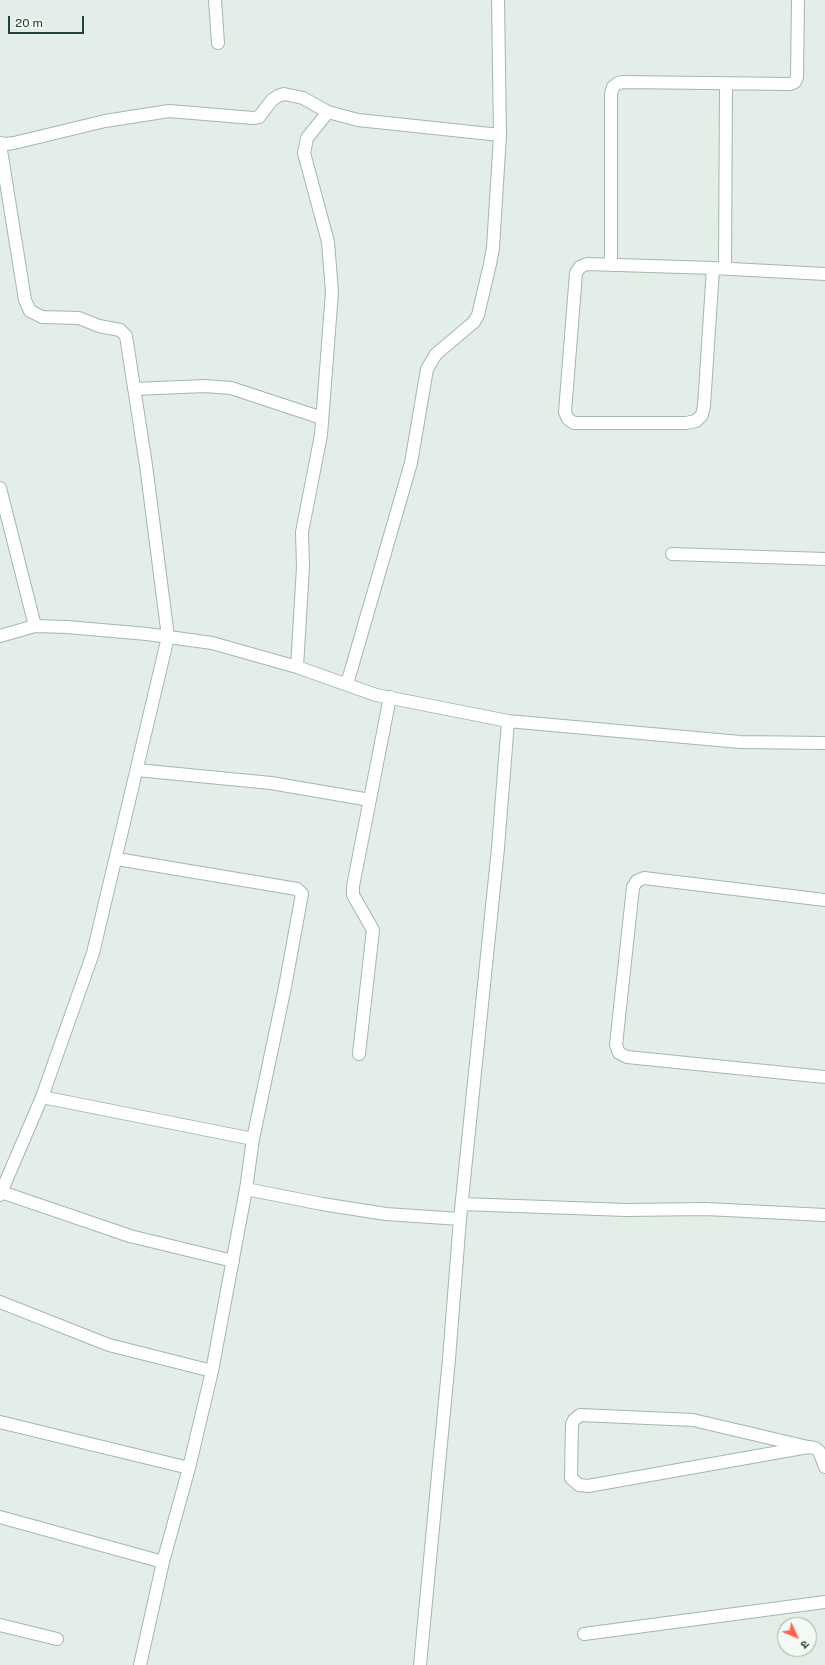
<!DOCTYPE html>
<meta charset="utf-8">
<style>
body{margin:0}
#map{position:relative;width:825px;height:1665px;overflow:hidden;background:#e2eee7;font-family:"Public Sans","Noto Sans Devanagari",sans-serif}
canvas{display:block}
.north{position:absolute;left:777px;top:1617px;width:40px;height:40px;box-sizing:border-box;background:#f3faf5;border:1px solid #9fb0a7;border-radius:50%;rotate:134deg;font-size:11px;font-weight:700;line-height:16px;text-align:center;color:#204133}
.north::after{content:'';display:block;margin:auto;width:14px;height:18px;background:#ff614f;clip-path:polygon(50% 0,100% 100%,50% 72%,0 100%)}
.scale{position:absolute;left:8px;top:16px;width:76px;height:18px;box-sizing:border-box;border:2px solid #204133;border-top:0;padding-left:5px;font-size:12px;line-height:14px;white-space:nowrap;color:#204133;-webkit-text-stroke:3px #f3faf5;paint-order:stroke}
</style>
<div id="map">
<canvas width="825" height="1665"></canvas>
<div class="north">उ</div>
<div class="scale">20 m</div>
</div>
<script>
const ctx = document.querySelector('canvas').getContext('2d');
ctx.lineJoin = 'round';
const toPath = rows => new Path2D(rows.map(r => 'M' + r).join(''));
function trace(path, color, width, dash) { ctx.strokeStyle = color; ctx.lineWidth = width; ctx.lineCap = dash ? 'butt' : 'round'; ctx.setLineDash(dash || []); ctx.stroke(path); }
const minor = toPath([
 [215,0,218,43],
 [0,143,5,144,14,143,105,121,169,111,253,118,259,117,272,100,278,96,284,94,303,98,328,112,358,120,500,135],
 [0,144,25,300,30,311,42,317,79,318,99,326,120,330,126,336,146,465,168,637,93,953,42,1097,0,1195],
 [611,265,611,94,613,87,618,83,623,82,791,84,795,82,797,77,798,0],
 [713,268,704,406,702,415,696,421,686,423,574,423,568,419,565,412,576,273,580,267,587,264,713,268,825,274],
 [725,268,726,83],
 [135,389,205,386,231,388,322,418],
 [0,488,35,626],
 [672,554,825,559],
 [0,636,35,626,67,627,147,634,212,643,297,667,376,695,508,721,740,742,825,743],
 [297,667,303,567,302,532,321,435,332,292,328,242,304,153,307,138,328,112],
 [347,684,411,463,427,369,436,354,474,322,478,315,490,264,493,248,500,135,498,0],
 [137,770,271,783,370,800],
 [117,859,297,889,302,894,285,987,253,1139,246,1189,212,1371,189,1468,163,1562,140,1665],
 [825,900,644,878,637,881,633,887,616,1045,619,1053,627,1057,825,1077],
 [359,1054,373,930,353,895,353,886,390,697],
 [42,1097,253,1139],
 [246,1189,322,1204,386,1214,460,1219],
 [1,1192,130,1236,233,1261],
 [462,1204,626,1210,706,1209,825,1215],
 [0,1302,109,1345,212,1371],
 [0,1422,189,1468],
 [808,1447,693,1420,580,1415,574,1420,572,1424,571,1478,579,1485,588,1486,808,1447,815,1448,819,1451,825,1467],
 [0,1517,163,1562],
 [0,1625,57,1639],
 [584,1634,825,1602],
 [420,1665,449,1359,460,1219,498,848,508,721]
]);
trace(minor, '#a4b7ad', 14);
trace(minor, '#fff', 12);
</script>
